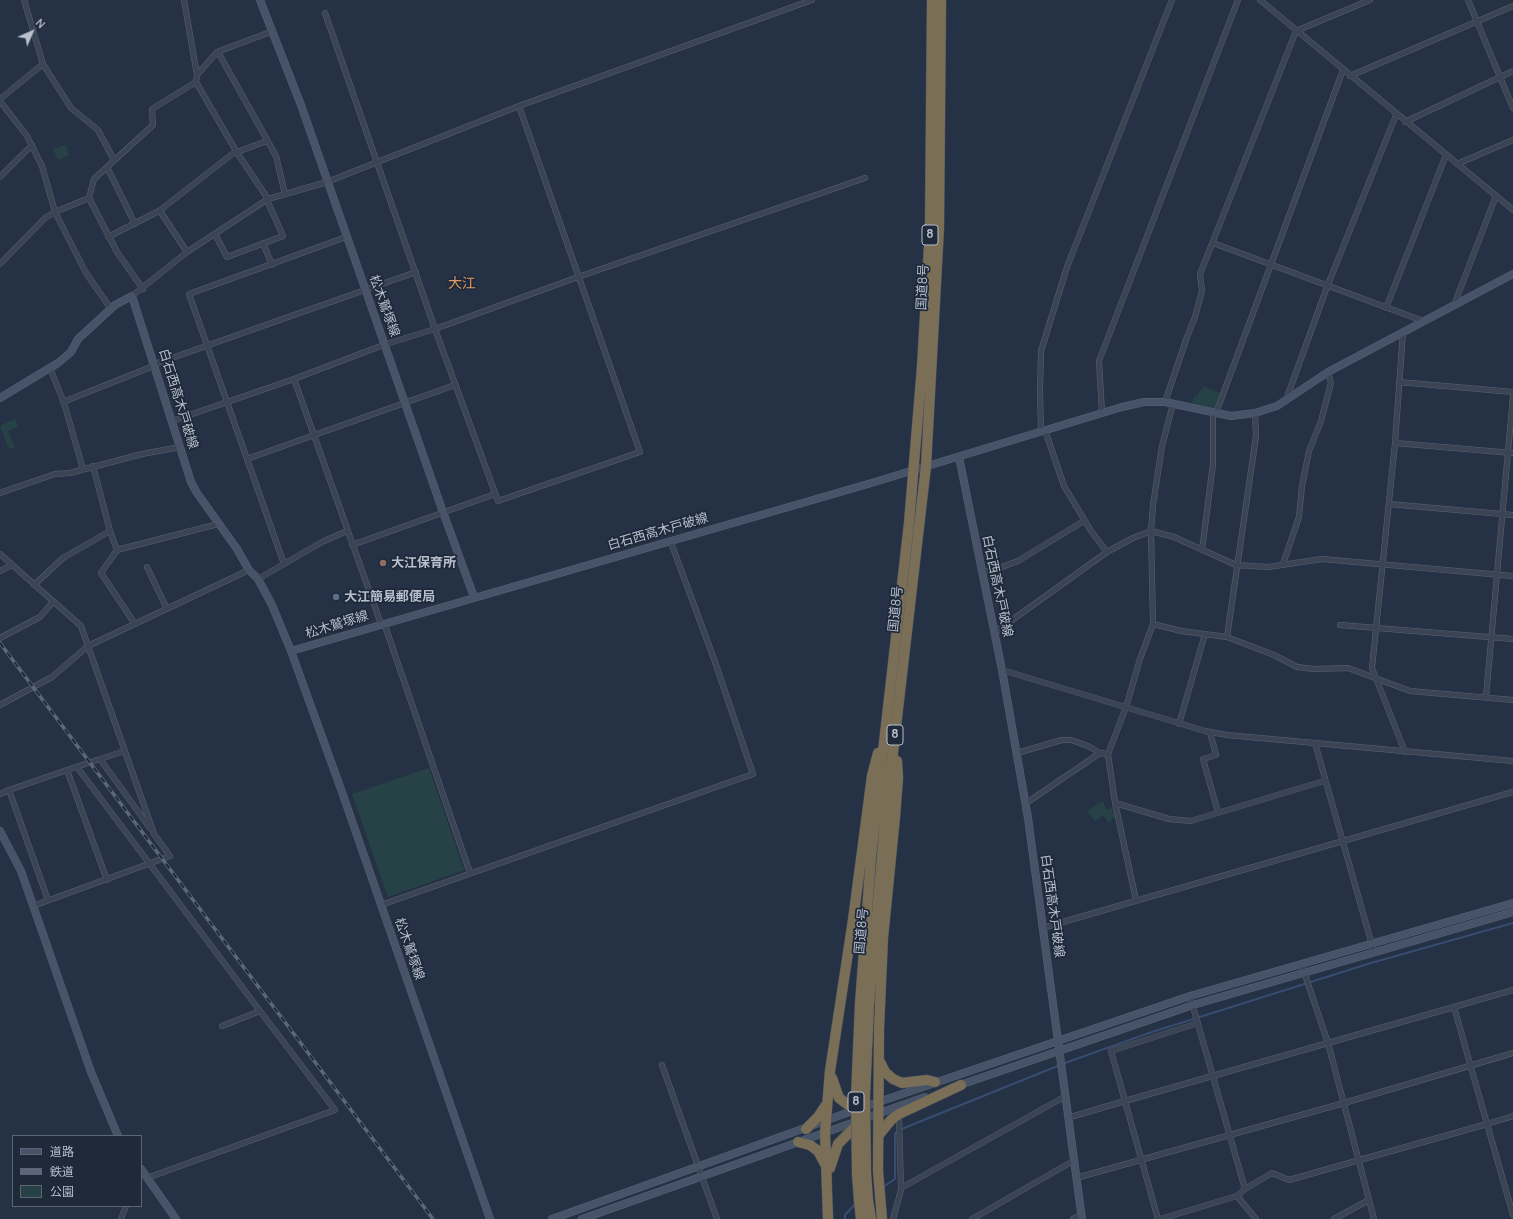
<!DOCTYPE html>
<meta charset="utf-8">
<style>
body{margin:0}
#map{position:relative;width:1513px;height:1219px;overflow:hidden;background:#253245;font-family:Manrope,"Noto Sans JP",sans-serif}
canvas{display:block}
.legend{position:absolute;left:12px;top:1135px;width:130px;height:72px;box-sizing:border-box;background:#1e293a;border:1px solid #5b6575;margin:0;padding:5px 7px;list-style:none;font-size:12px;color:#b7bfce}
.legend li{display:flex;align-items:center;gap:8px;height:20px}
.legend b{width:20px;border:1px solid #5b6575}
.north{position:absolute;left:12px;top:12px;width:40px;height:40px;-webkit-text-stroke:3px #1e293a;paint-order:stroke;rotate:45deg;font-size:11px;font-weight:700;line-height:16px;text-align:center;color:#b7bfce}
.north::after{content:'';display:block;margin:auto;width:14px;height:18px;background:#b7bfce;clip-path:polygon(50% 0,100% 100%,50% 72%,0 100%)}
</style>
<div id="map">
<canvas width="1513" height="1219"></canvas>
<ul class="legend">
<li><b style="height:5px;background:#475368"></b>道路</li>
<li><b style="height:5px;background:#5b687c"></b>鉄道</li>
<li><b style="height:11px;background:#274246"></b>公園</li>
</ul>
<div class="north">N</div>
</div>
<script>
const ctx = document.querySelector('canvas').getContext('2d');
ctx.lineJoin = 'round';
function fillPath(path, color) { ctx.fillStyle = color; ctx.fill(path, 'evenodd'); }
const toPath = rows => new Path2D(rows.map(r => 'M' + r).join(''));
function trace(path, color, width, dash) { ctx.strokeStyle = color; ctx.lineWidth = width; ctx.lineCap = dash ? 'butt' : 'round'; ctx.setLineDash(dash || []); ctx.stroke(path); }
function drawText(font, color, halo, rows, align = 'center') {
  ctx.font = font + ' Manrope,"Noto Sans JP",sans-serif'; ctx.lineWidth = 3.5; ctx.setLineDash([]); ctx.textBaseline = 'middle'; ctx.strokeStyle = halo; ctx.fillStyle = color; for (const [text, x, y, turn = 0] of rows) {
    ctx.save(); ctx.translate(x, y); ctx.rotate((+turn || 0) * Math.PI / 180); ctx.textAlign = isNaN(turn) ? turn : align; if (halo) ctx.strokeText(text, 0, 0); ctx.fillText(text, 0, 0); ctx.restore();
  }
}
fillPath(toPath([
 [66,145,69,155,58,160,53,149],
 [1204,387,1220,393,1214,408,1192,403,1194,396,1196,396],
 [15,419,18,426,8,431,15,447,9,449,0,426],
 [429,768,464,870,388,897,352,794],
 [1103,801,1106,810,1112,808,1115,817,1111,819,1111,822,1109,822,1103,815,1095,821,1087,811]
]), '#274246');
trace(toPath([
 [883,1187,895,1179,895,1133,904,1128,1065,1063,1149,1033,1371,963,1513,923],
 [845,1219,845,1215,855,1204]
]), '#374c6e', 2);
const street = toPath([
 [24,0,43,64,71,108,98,130,114,160],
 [1260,0,1513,210],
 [1468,0,1513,108],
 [325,13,435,329,498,501,640,452,519,106],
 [218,52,276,156,285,194],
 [197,75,217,52,273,31],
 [1350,76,1513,6],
 [196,82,236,151,268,199],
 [0,99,43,64],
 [0,101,27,136,42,166,55,212,86,273,111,309],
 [1405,122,1513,71],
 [237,152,267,141],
 [1457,164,1513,140],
 [107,167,135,224],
 [0,177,32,145],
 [160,211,187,252],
 [215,234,227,257,283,236,267,200],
 [108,237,159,211,236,151],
 [263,243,272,265],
 [1213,243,1423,321],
 [0,264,45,218,55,212,89,198],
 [143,289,117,252,89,198,94,179,153,125,152,109,196,82,197,75,184,0],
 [132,296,187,252,268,199,327,182,519,106,812,0],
 [1454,305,1496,196],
 [1386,308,1446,155],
 [1403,332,1395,443,1372,668,1405,752],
 [155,364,416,272],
 [50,368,64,403,83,469],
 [294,379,381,624],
 [1399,382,1513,392],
 [1286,400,1327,287,1396,115],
 [63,402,156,365],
 [1165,402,1187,337,1195,317,1202,291,1200,274,1296,31,1370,0],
 [1102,413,1099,361,1238,0],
 [1216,413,1343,70],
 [172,421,294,379,386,344,435,329,578,277,865,178],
 [1045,430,1064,486,1091,531,1107,552],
 [1041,431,1040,391,1041,351,1067,267,1172,0],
 [1395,443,1513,453],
 [247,459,455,385],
 [93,466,110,531,117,550,218,524],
 [0,493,55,474,70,473,142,454,180,447],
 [1389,504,1513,515],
 [352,545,495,494],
 [117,550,101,573,135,624],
 [1202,550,1213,464,1213,412],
 [0,554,81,626,154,834,170,856,33,906],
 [284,564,189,294,346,237],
 [1283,564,1299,517,1302,486,1309,451,1321,421,1331,383,1328,372],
 [147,567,167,609],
 [0,571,12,565],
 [982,572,994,570,1018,561,1084,521],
 [258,579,322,542,347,531],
 [34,585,63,558,110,531],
 [384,623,470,873],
 [1153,624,1181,631,1227,637,1274,655,1297,667,1314,669,1348,668,1410,691,1513,700],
 [1340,625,1513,639],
 [994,633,1107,552,1133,538,1151,531,1174,537,1236,565,1268,567,1322,559,1513,576],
 [1227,637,1256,436,1255,413],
 [0,638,40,617,53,602],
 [1002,670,1205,731,1227,735,1513,761],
 [1486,697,1513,396],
 [0,705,52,677,88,646,249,570],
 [1179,724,1205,634],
 [1210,732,1216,755,1203,759,1218,812],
 [1315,743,1374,952],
 [125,751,100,759,150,828],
 [1017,753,1062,740,1071,740,1088,746,1100,753,1108,754],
 [77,767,260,1011],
 [67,770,100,759],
 [0,794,9,790],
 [1115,803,1169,819,1191,821,1324,781],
 [1025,804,1100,753],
 [48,900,9,790,67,770,107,880],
 [1136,900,1115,803,1108,754,1126,707,1140,659,1153,624,1151,531,1153,505,1162,446,1173,404],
 [381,905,753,774,714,659,670,540],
 [1042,928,1513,792],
 [1301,963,1328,1043,1374,1219],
 [1190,996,1245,1189,1237,1196,1256,1219],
 [1454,1007,1513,990],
 [662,1065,717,1219],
 [1074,1116,1125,1101,1111,1051,1198,1023],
 [1513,1116,1487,1124,1513,1215],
 [147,1178,335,1110,260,1011,222,1026],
 [1076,1178,1344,1103,1513,1053],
 [901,1188,1064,1097],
 [121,1219,126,1206],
 [893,1219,901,1190,899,1115],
 [972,1219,1073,1161],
 [1073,1219,1081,1215],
 [1158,1219,1125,1101,1454,1007,1487,1124,1289,1180,1272,1173,1245,1189],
 [1160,1219,1237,1196],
 [1334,1219,1369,1200]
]);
const secondary = toPath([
 [260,0,301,105,443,512,474,597],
 [0,398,58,363,71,352,78,339,115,305,132,296,191,482,197,493,237,549,249,570,258,579,272,605,291,651,342,792,490,1219],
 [959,457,1002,670,1028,818,1082,1219],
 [291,651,868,484,1122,407,1144,402,1165,402,1231,416,1255,413,1277,406,1328,372,1513,274],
 [0,831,21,871,91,1072,118,1136],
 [957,1086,1193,1005,1513,912],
 [141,1169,176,1219],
 [552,1219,855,1110,1190,996,1513,903],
 [582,1219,925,1097]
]);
const highway = toPath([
 [860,1004,871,857,909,523,922,367,930,228,932,0],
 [869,1005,885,822,926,466,939,228,941,0],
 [880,1062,885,1072,893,1079,902,1083,927,1080,935,1082],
 [832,1078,839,1098,855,1110,864,1112],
 [806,1129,818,1117,826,1105],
 [878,1136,891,1120,899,1114,961,1085],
 [798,1142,810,1145,818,1151,825,1164],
 [830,1168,838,1144,861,1121],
 [868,1200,871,1219],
 [859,1201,861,1219],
 [828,1219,825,1133,830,1071,853,920,872,776,878,753],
 [882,1219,878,1171,879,1028,883,938,895,817,898,778,897,761]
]);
trace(street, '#586272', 6);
trace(secondary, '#586272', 8);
trace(highway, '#444f5f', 11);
trace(street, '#3a4455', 5);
trace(secondary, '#475368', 7);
trace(highway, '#7b6e56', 10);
const rail = toPath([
 [0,643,433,1219]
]);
trace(rail, '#5b687c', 3.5);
trace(rail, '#1e293a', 2, [6]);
const highwayBridge = toPath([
 [868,1200,866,1173,865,1096,869,1005],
 [859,1201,857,1174,856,1096,860,1004]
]);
trace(highwayBridge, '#444f5f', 11, []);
trace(highwayBridge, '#7b6e56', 10);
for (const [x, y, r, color] of [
 [383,563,4,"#8d6e63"],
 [336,597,4,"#5c6f8a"]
]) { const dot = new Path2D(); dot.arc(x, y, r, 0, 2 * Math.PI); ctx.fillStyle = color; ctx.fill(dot); trace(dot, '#1e293a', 1.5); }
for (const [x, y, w] of [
 [930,235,16],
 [895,735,16],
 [856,1102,16]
]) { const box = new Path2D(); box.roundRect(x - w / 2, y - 10, w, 20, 3); ctx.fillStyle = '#1e293a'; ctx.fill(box); trace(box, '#b7bfce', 1); }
drawText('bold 12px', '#b7bfce', null, [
 ["8",930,235],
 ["8",895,735],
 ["8",856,1102]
]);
drawText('13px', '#b7bfce', '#1e293a', [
 ["国道8号",923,287,-87],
 ["松木鷲塚線",384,306,70],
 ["白石西高木戸破線",178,399,73],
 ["白石西高木戸破線",658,532,-16],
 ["白石西高木戸破線",997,586,78],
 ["国道8号",896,609,-84],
 ["松木鷲塚線",337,625,-17],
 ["白石西高木戸破線",1052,906,82],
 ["国道8号",862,931,-85],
 ["松木鷲塚線",409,949,71]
]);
drawText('bold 13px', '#b7bfce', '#1e293a', [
 ["大江保育所",391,563],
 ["大江簡易郵便局",344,597]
], 'left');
drawText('14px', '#e09b61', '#1e293a', [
 ["大江",462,284]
]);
</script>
